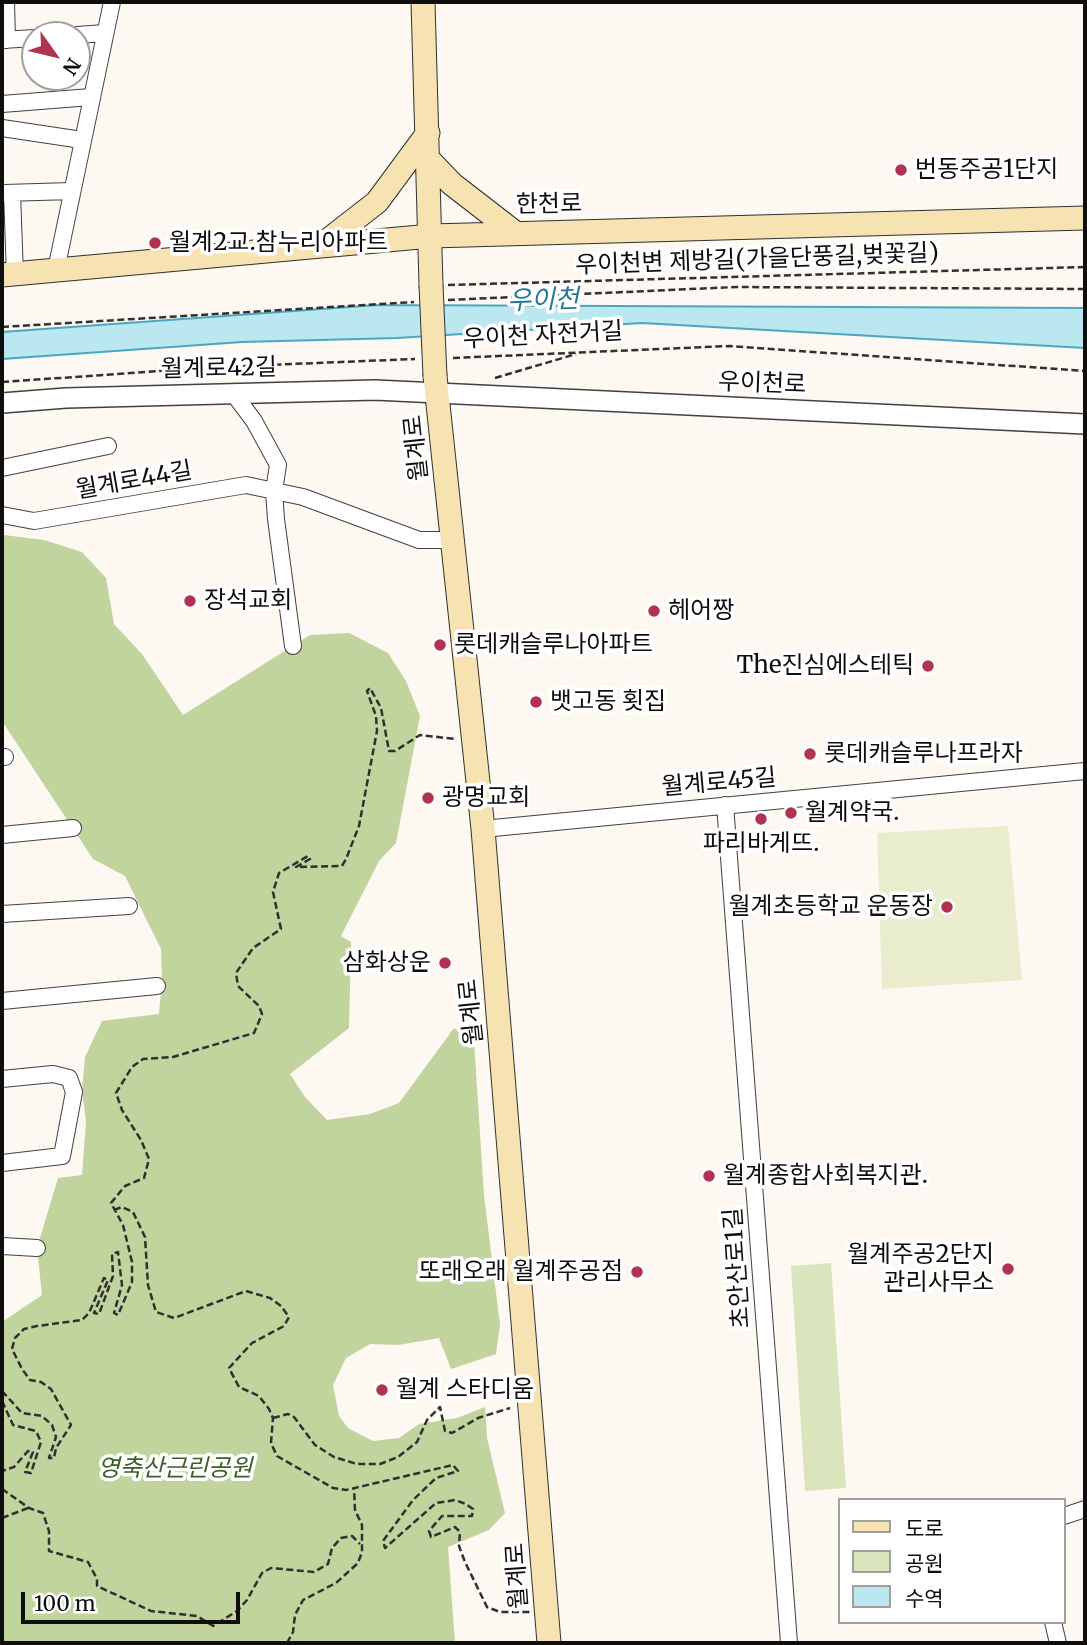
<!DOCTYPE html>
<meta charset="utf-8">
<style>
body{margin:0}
#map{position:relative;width:1087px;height:1645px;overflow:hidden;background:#fdf8f1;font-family:Merriweather,"Noto Sans KR",serif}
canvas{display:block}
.frame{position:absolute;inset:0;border:4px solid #0e0e0e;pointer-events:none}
.legend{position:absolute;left:838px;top:1498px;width:228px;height:126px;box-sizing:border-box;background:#fff;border:2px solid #9f9f9f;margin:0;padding:9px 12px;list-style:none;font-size:21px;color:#0e0e0e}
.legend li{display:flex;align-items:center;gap:14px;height:35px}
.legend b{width:35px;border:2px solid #9f9f9f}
.north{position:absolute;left:21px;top:21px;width:70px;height:70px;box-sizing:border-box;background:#fff;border:2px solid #9f9f9f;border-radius:50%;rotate:124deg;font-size:19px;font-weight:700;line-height:28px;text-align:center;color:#0e0e0e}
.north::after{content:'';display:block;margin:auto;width:24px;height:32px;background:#b03452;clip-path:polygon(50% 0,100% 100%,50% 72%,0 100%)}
.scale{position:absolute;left:21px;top:1592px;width:219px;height:32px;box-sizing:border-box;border:4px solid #0e0e0e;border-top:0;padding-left:9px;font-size:21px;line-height:24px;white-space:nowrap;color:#0e0e0e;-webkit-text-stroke:5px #fff;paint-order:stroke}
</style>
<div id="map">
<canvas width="1087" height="1645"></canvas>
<div class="frame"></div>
<ul class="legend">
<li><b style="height:9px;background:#f7e2b2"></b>도로</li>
<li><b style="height:19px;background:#dae5bd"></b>공원</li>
<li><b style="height:19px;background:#bae7f0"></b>수역</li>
</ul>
<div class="north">N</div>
<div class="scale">100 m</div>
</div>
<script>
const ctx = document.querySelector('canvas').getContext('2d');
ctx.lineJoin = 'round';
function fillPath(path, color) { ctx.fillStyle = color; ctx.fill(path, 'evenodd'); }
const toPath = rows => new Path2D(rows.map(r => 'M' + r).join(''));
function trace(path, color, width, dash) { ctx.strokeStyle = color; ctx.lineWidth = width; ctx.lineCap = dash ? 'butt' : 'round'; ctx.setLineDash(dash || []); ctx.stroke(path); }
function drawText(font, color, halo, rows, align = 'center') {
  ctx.font = font + ' Merriweather,"Noto Sans KR",serif'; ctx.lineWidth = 7; ctx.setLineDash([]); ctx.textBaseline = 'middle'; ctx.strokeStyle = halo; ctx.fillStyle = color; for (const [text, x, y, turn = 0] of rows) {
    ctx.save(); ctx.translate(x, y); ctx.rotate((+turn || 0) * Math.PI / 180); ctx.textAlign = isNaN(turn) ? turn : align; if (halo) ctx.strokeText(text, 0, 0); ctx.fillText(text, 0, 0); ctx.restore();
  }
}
fillPath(toPath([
 [831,1263,846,1488,805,1491,791,1266]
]), '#dae5bd');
fillPath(toPath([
 [4,535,44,540,82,552,106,578,114,624,142,654,183,715,310,635,349,633,388,653,406,681,420,716,396,843,379,861,341,936,351,942,349,1028,290,1074,305,1097,327,1120,370,1114,399,1103,454,1028,474,1041,484,1195,500,1325,496,1354,451,1369,439,1338,398,1345,370,1344,346,1358,333,1385,339,1416,348,1428,373,1441,399,1438,419,1424,457,1418,485,1407,487,1438,505,1513,489,1530,448,1547,455,1643,2,1643,2,1322,42,1295,37,1248,58,1178,82,1175,86,1122,82,1090,85,1057,102,1021,159,1014,162,979,161,949,125,876,93,859,2,721]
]), '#c1d49e');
fillPath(toPath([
 [1008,826,1022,980,882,989,877,833]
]), '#e9edce');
const water = toPath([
 [377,305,1085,308,1085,348,642,323,397,338,242,342,2,359,2,332,377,305]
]);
fillPath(water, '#bae7f0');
trace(water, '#49a8c0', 2);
const minor = toPath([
 [6,2,7,40],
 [77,35,105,33],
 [2,40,35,38],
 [2,104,91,97],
 [2,128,82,140],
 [4,193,72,191],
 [12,193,15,275],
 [56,270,112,2],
 [233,393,254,421,278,465,274,491,276,519,293,646],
 [2,468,108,446],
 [2,515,34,521,246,485,303,497,419,540,452,540],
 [2,757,5,757],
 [725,805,789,1643],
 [483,829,1085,771],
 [2,835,73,828],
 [2,914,129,906],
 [2,1001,157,986],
 [2,1079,53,1074,69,1078,74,1092,62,1156,2,1163],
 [2,1246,37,1248],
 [1064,1516,1085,1509],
 [1053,1622,1058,1643]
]);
const tertiary = toPath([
 [2,403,66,398,375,390,1085,424]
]);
const secondary = toPath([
 [423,2,431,285],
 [429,160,452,184,514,232],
 [323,244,377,202,428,133],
 [2,275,431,236,1085,218],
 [435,376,483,829,549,1643]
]);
trace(minor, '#414141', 18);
trace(tertiary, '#414141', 22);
trace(secondary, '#303030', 25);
trace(toPath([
 [448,285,1085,267],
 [448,300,736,287,1085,289],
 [2,327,414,302],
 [453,358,729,346,1085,371],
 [495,378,576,354],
 [2,382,218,367,415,359],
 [114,1210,122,1207,133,1212,145,1237,148,1285,156,1312,174,1318,246,1291,270,1298,281,1306,289,1317,284,1326,252,1343,229,1368,239,1387,259,1396,269,1409,273,1418,271,1443,277,1456,333,1488,346,1490,453,1465,458,1471,436,1478,413,1500,383,1541,385,1548,436,1503,455,1500,466,1504,473,1509,472,1516,442,1516,429,1531,431,1537,455,1527,460,1532,459,1546,465,1562,487,1607,500,1612,530,1612],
 [2,1391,22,1413,42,1416,52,1425,56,1437,49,1458,54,1458,56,1448,71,1425,51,1389,41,1382,30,1380,22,1369,12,1349,15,1338,24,1329,37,1326,82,1320,89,1313,104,1278,108,1280,94,1313,99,1314,113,1276,112,1254,118,1252,122,1285,114,1313,118,1315,132,1282,132,1262,123,1225,111,1203,125,1186,144,1178,149,1159,141,1140,122,1110,116,1093,132,1067,143,1059,173,1057,254,1033,262,1014,259,1006,238,986,236,973,253,948,281,929,273,892,279,873,308,856,310,859,296,867,342,866,346,859,359,826,377,731,376,716,367,691,370,688,381,708,389,751,395,751,420,735,455,739],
 [2,1401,13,1425,36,1431,41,1442,31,1473,25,1472,33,1452,28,1451,14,1467,2,1471],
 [273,1418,288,1414,294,1417,315,1445,334,1457,357,1464,380,1464,398,1457,417,1442,427,1420,440,1407,445,1431,452,1433,478,1418,510,1408],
 [2,1489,29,1508,43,1513,49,1531,49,1551,88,1562,97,1579,97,1586,151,1611,197,1616,213,1626,237,1611,247,1600,262,1573,271,1568,314,1572,328,1564,332,1548,341,1538,352,1536,360,1544],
 [2,1518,28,1508],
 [287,1643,293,1632,295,1615,303,1600,336,1583,358,1563,362,1552,362,1525,355,1510,354,1488]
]), '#303030', 2.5, [7, 3.5]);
trace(minor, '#fff', 16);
trace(tertiary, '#fff', 19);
trace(secondary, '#f7e2b2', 23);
const secondaryBridge = toPath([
 [431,285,435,376]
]);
trace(secondaryBridge, '#303030', 25, []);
trace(secondaryBridge, '#f7e2b2', 23);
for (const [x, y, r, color] of [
 [901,170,7,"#b03452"],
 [155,243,7,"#b03452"],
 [190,601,7,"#b03452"],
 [654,611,7,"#b03452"],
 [440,645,7,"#b03452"],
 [928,666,7,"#b03452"],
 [536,702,7,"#b03452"],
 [810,754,7,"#b03452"],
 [428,798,7,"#b03452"],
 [791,813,7,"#b03452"],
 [761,819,7,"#b03452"],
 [947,907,7,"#b03452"],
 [445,963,7,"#b03452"],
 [709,1176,7,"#b03452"],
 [1008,1269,7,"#b03452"],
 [637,1272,7,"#b03452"],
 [382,1390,7,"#b03452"]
]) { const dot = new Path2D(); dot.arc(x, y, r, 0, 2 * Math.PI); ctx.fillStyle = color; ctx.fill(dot); trace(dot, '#fff', 2.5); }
drawText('24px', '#0e0e0e', '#fff', [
 ["번동주공1단지",915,170],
 ["월계2교.참누리아파트",169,243],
 ["장석교회",204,601],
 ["헤어짱",668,611],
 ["롯데캐슬루나아파트",454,645],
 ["The진심에스테틱",914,666,"right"],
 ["뱃고동 횟집",550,702],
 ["롯데캐슬루나프라자",824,754],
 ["광명교회",442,798],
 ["월계약국.",805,813],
 ["파리바게뜨.",761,844,"center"],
 ["월계초등학교 운동장",933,907,"right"],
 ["삼화상운",431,963,"right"],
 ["월계종합사회복지관.",723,1176],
 ["월계주공2단지",994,1255,"right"],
 ["관리사무소",994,1283,"right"],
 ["또래오래 월계주공점",623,1272,"right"],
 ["월계 스타디움",396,1390]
], 'left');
drawText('24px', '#0e0e0e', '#fff', [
 ["한천로",549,205,-1],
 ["우이천변 제방길(가을단풍길,벚꽃길)",757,260,-2],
 ["우이천 자전거길",543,336,-3],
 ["월계로42길",219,369,-1],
 ["우이천로",762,384,2],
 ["월계로",417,448,-96],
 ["월계로44길",134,481,-10],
 ["월계로45길",719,783,-5],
 ["월계로",472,1012,-96],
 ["초안산로1길",738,1268,-94],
 ["월계로",518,1576,-94]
]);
drawText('italic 24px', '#3d6025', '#fff', [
 ["영축산근린공원",175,1469]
]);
drawText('italic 26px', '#247994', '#fff', [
 ["우이천",543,301,-2]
]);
</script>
